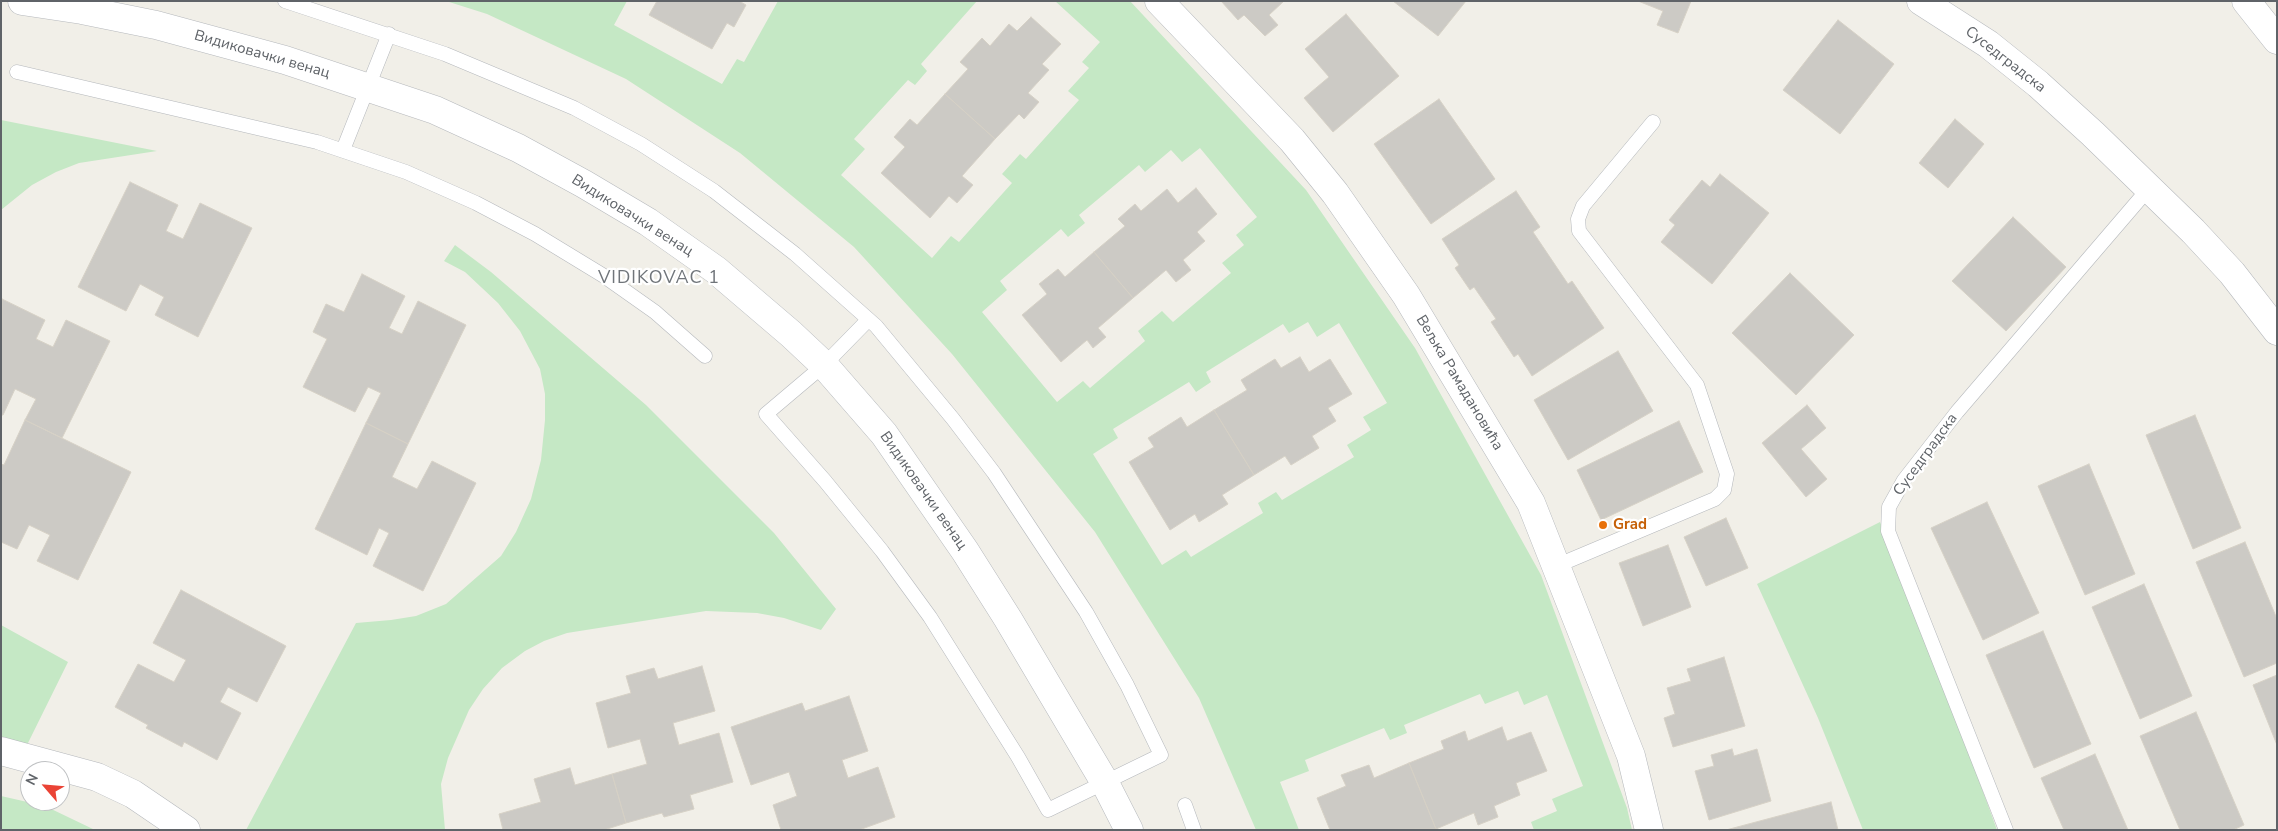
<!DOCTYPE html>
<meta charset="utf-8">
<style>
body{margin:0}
#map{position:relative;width:2278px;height:831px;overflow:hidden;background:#f1efe8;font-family:"Nunito Sans",sans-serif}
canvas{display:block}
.frame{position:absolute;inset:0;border:2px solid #5f6368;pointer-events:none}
.north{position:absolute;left:20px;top:761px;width:50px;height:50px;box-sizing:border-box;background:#fff;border:1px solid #bfc1c3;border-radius:50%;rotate:297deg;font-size:14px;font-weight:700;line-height:20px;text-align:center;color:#5f6368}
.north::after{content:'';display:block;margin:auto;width:18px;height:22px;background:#ea4335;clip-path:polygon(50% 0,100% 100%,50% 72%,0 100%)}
</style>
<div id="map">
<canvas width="2278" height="831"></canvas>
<div class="frame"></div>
<div class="north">N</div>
</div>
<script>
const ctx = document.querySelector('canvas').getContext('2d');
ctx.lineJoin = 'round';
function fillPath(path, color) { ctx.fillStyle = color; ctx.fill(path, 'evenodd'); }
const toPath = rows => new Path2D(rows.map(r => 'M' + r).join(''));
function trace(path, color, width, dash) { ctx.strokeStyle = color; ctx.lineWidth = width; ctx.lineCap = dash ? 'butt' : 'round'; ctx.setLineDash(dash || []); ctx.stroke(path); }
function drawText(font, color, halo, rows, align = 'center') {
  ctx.font = font + ' "Nunito Sans",sans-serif'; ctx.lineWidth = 4.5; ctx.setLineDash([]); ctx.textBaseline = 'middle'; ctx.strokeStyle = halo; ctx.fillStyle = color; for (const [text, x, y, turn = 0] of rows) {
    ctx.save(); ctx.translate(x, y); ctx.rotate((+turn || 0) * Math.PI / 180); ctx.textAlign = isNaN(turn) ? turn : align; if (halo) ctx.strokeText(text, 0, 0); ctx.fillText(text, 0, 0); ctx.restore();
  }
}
fillPath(toPath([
 [446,1,627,1,614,25,722,84,737,59,744,62,778,1,977,1,921,64,927,71,915,85,908,80,854,139,865,149,841,175,932,258,951,236,959,242,1012,183,1002,174,1020,154,1026,159,1079,100,1068,91,1089,68,1082,62,1100,42,1055,1,1130,1,1306,190,1415,348,1541,575,1627,808,1632,830,1534,830,1531,822,1557,811,1552,799,1583,786,1547,695,1524,705,1518,691,1485,704,1480,694,1404,725,1407,733,1390,740,1384,728,1305,760,1309,771,1280,782,1299,830,1256,830,1199,698,1095,532,952,354,854,247,740,153,626,79,487,14],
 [1200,148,1257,217,1236,235,1244,245,1222,263,1231,273,1173,322,1162,311,1138,331,1145,341,1090,388,1083,381,1057,402,982,312,1007,290,1000,281,1061,229,1068,237,1085,223,1079,215,1139,165,1145,172,1171,150,1182,162],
 [1308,322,1317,337,1339,323,1387,403,1363,417,1371,430,1347,445,1354,457,1282,500,1276,492,1258,503,1263,513,1191,557,1186,550,1162,565,1093,454,1118,438,1113,429,1189,382,1196,392,1211,382,1206,372,1283,324,1289,333],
 [1,120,157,151,79,163,56,172,32,185,1,210],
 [455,245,491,272,646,405,774,533,836,609,821,630,784,618,757,613,706,611,567,633,544,641,525,651,502,668,483,689,469,710,448,758,441,784,445,830,246,830,356,623,391,620,416,616,446,604,501,556,516,532,531,499,541,460,545,420,545,394,540,369,520,331,498,303,465,272,444,261],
 [1880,522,1965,742,1997,830,1863,830,1818,718,1757,584],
 [1,625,68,662,27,745,1,738],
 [1,796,45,806,95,830,1,830]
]), '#c5e8c5');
const building = toPath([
 [657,1,739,1,746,5,734,27,727,23,712,49,649,15,657,1],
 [1221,1,1284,1,1269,15,1278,25,1265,36,1244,15,1238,20,1221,1],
 [1393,1,1466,1,1438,36,1393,1],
 [1638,1,1691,1,1678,33,1657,25,1663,11,1638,1],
 [1346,14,1399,76,1333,132,1304,98,1329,77,1305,49,1346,14],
 [1031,17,1061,44,1042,64,1049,70,1028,93,1039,102,1024,119,1019,114,995,139,945,94,968,69,960,62,982,38,990,46,1009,24,1017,31,1031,17],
 [1838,20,1894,64,1840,134,1783,90,1838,20],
 [945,94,995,139,962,176,973,185,957,203,949,196,930,218,881,173,905,147,894,137,910,119,917,125,945,94],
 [1439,99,1495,179,1431,224,1374,144,1439,99],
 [1955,119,1984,144,1948,188,1919,163,1955,119],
 [1720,174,1769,213,1712,284,1661,242,1675,225,1669,220,1702,180,1710,187,1720,174],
 [130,182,178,205,166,231,183,239,200,203,252,228,198,337,155,315,164,297,140,284,126,311,78,287,130,182],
 [1196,188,1217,214,1197,232,1205,241,1183,260,1191,270,1176,282,1166,270,1133,298,1094,252,1125,226,1118,219,1135,204,1141,211,1167,189,1178,203,1196,188],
 [1516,191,1540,227,1533,232,1568,284,1572,281,1604,328,1532,376,1518,354,1514,357,1491,322,1496,319,1474,287,1470,290,1455,268,1459,265,1442,239,1516,191],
 [2013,217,2066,267,2006,331,1952,281,2013,217],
 [1094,252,1133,298,1098,328,1106,337,1093,348,1087,340,1061,362,1022,315,1047,294,1039,284,1058,269,1065,277,1094,252],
 [1790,273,1854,335,1796,395,1732,333,1790,273],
 [362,274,405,296,389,328,402,334,418,301,466,325,408,444,366,423,381,393,368,387,355,412,303,387,327,339,313,332,326,304,344,312,362,274],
 [2,299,45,320,36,339,53,347,66,320,110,341,62,438,25,420,36,399,15,389,3,415,1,415,2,299],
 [1618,351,1653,411,1568,460,1534,400,1618,351],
 [1300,357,1309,372,1330,359,1352,394,1328,408,1336,421,1312,436,1319,448,1291,465,1285,456,1254,475,1214,410,1247,390,1241,380,1275,359,1281,368,1300,357],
 [1807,405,1826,428,1801,449,1827,479,1806,497,1762,443,1807,405],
 [1214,410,1254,475,1222,495,1228,504,1199,522,1195,514,1170,530,1129,462,1154,447,1148,438,1181,417,1187,427,1214,410],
 [2195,415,2241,528,2193,549,2146,435,2195,415],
 [25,420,131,472,78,580,37,561,50,535,29,525,17,549,1,542,1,464,4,465,25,420],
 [1679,421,1703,472,1601,520,1577,470,1679,421],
 [366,423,408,444,392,477,417,489,432,461,476,483,423,591,373,566,389,533,379,528,367,555,315,529,366,423],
 [2089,464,2135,574,2085,595,2038,486,2089,464],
 [1987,502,2039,613,1983,640,1931,528,1987,502],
 [1726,518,1748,568,1706,586,1684,537,1726,518],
 [2245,542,2277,619,2277,663,2244,677,2196,562,2245,542],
 [1668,545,1691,607,1643,626,1619,563,1668,545],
 [2144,584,2192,696,2140,719,2092,607,2144,584],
 [181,590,286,646,257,702,228,687,220,702,241,713,217,760,184,742,182,747,146,728,148,725,115,707,138,664,174,682,186,660,153,643,181,590],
 [2043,631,2091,744,2034,768,1986,655,2043,631],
 [1724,657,1745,726,1673,747,1664,718,1675,714,1667,688,1691,681,1687,669,1724,657],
 [702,666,715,711,673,723,679,745,719,733,733,782,690,795,694,809,664,817,662,813,626,823,612,774,647,764,640,739,608,748,596,703,631,693,626,676,654,668,658,679,702,666],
 [2277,675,2277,745,2253,685,2277,675],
 [849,696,868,751,842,760,848,778,878,767,895,817,859,830,781,830,773,805,797,796,789,772,751,785,731,727,802,703,805,711,849,696],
 [2196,712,2244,825,2233,830,2180,830,2140,736,2196,712],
 [1502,727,1507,741,1531,732,1547,771,1516,783,1520,795,1494,806,1498,817,1478,825,1474,813,1436,829,1409,763,1444,749,1441,741,1465,731,1468,741,1502,727],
 [1732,749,1734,756,1757,749,1771,801,1709,820,1695,771,1714,766,1711,755,1732,749],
 [2095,754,2128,830,2064,830,2041,778,2095,754],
 [1409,763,1436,829,1330,830,1317,798,1346,786,1341,775,1369,765,1374,778,1409,763],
 [570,768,575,785,612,774,626,823,604,830,503,830,499,814,541,802,534,779,570,768],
 [1831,802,1838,830,1726,830,1831,802]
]);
fillPath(building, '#cccac5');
trace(building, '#d6d1c6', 1);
const service = toPath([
 [285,1,445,54,574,108,641,144,714,191,795,254,876,326,953,419,994,473,1086,612,1127,685,1161,755,1048,810,1018,757,930,617,882,551,825,481,766,414,824,365,868,320],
 [17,72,317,142,406,172,476,203,535,234,604,276,655,312,705,356],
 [343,150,389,34],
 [1556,566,1715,499,1724,490,1727,474,1697,385,1579,231,1578,219,1583,206,1653,122],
 [1185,805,1194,830],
 [2006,830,1888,531,1889,507,1904,480,1957,412,2150,187]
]);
const minor = toPath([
 [22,1,82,10,156,25,285,60,435,110,518,148,584,184,648,222,716,270,791,334,824,365,884,434,965,551,1008,619,1104,781,1129,830],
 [1159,1,1292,140,1335,193,1406,295,1531,503,1631,756,1649,830],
 [1921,1,1988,44,2038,84,2093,134,2193,231,2232,273,2277,331],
 [2246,1,2277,40],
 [1,751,97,777,133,794,186,830]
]);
trace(service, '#b5b8bc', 15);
trace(minor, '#b5b8bc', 29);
trace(service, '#fff', 14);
trace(minor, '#fff', 28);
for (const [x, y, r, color] of [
 [1603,525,5,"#e8710a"]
]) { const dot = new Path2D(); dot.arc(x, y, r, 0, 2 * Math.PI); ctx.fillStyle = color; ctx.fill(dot); trace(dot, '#fff', 2); }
drawText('15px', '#5f6368', '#fff', [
 ["Видиковачки венац",262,55,16],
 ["Суседградска",2005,60,38],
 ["Видиковачки венац",632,216,32],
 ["Вељка Рамадановића",1459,383,59],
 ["Суседградска",1926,455,-54],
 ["Видиковачки венац",923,491,55]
]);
drawText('bold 15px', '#c56008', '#fff', [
 ["Grad",1613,525]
], 'left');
ctx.letterSpacing = '1px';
drawText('18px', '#70757a', '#fff', [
 ["VIDIKOVAC 1",659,279]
]);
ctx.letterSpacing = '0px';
</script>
